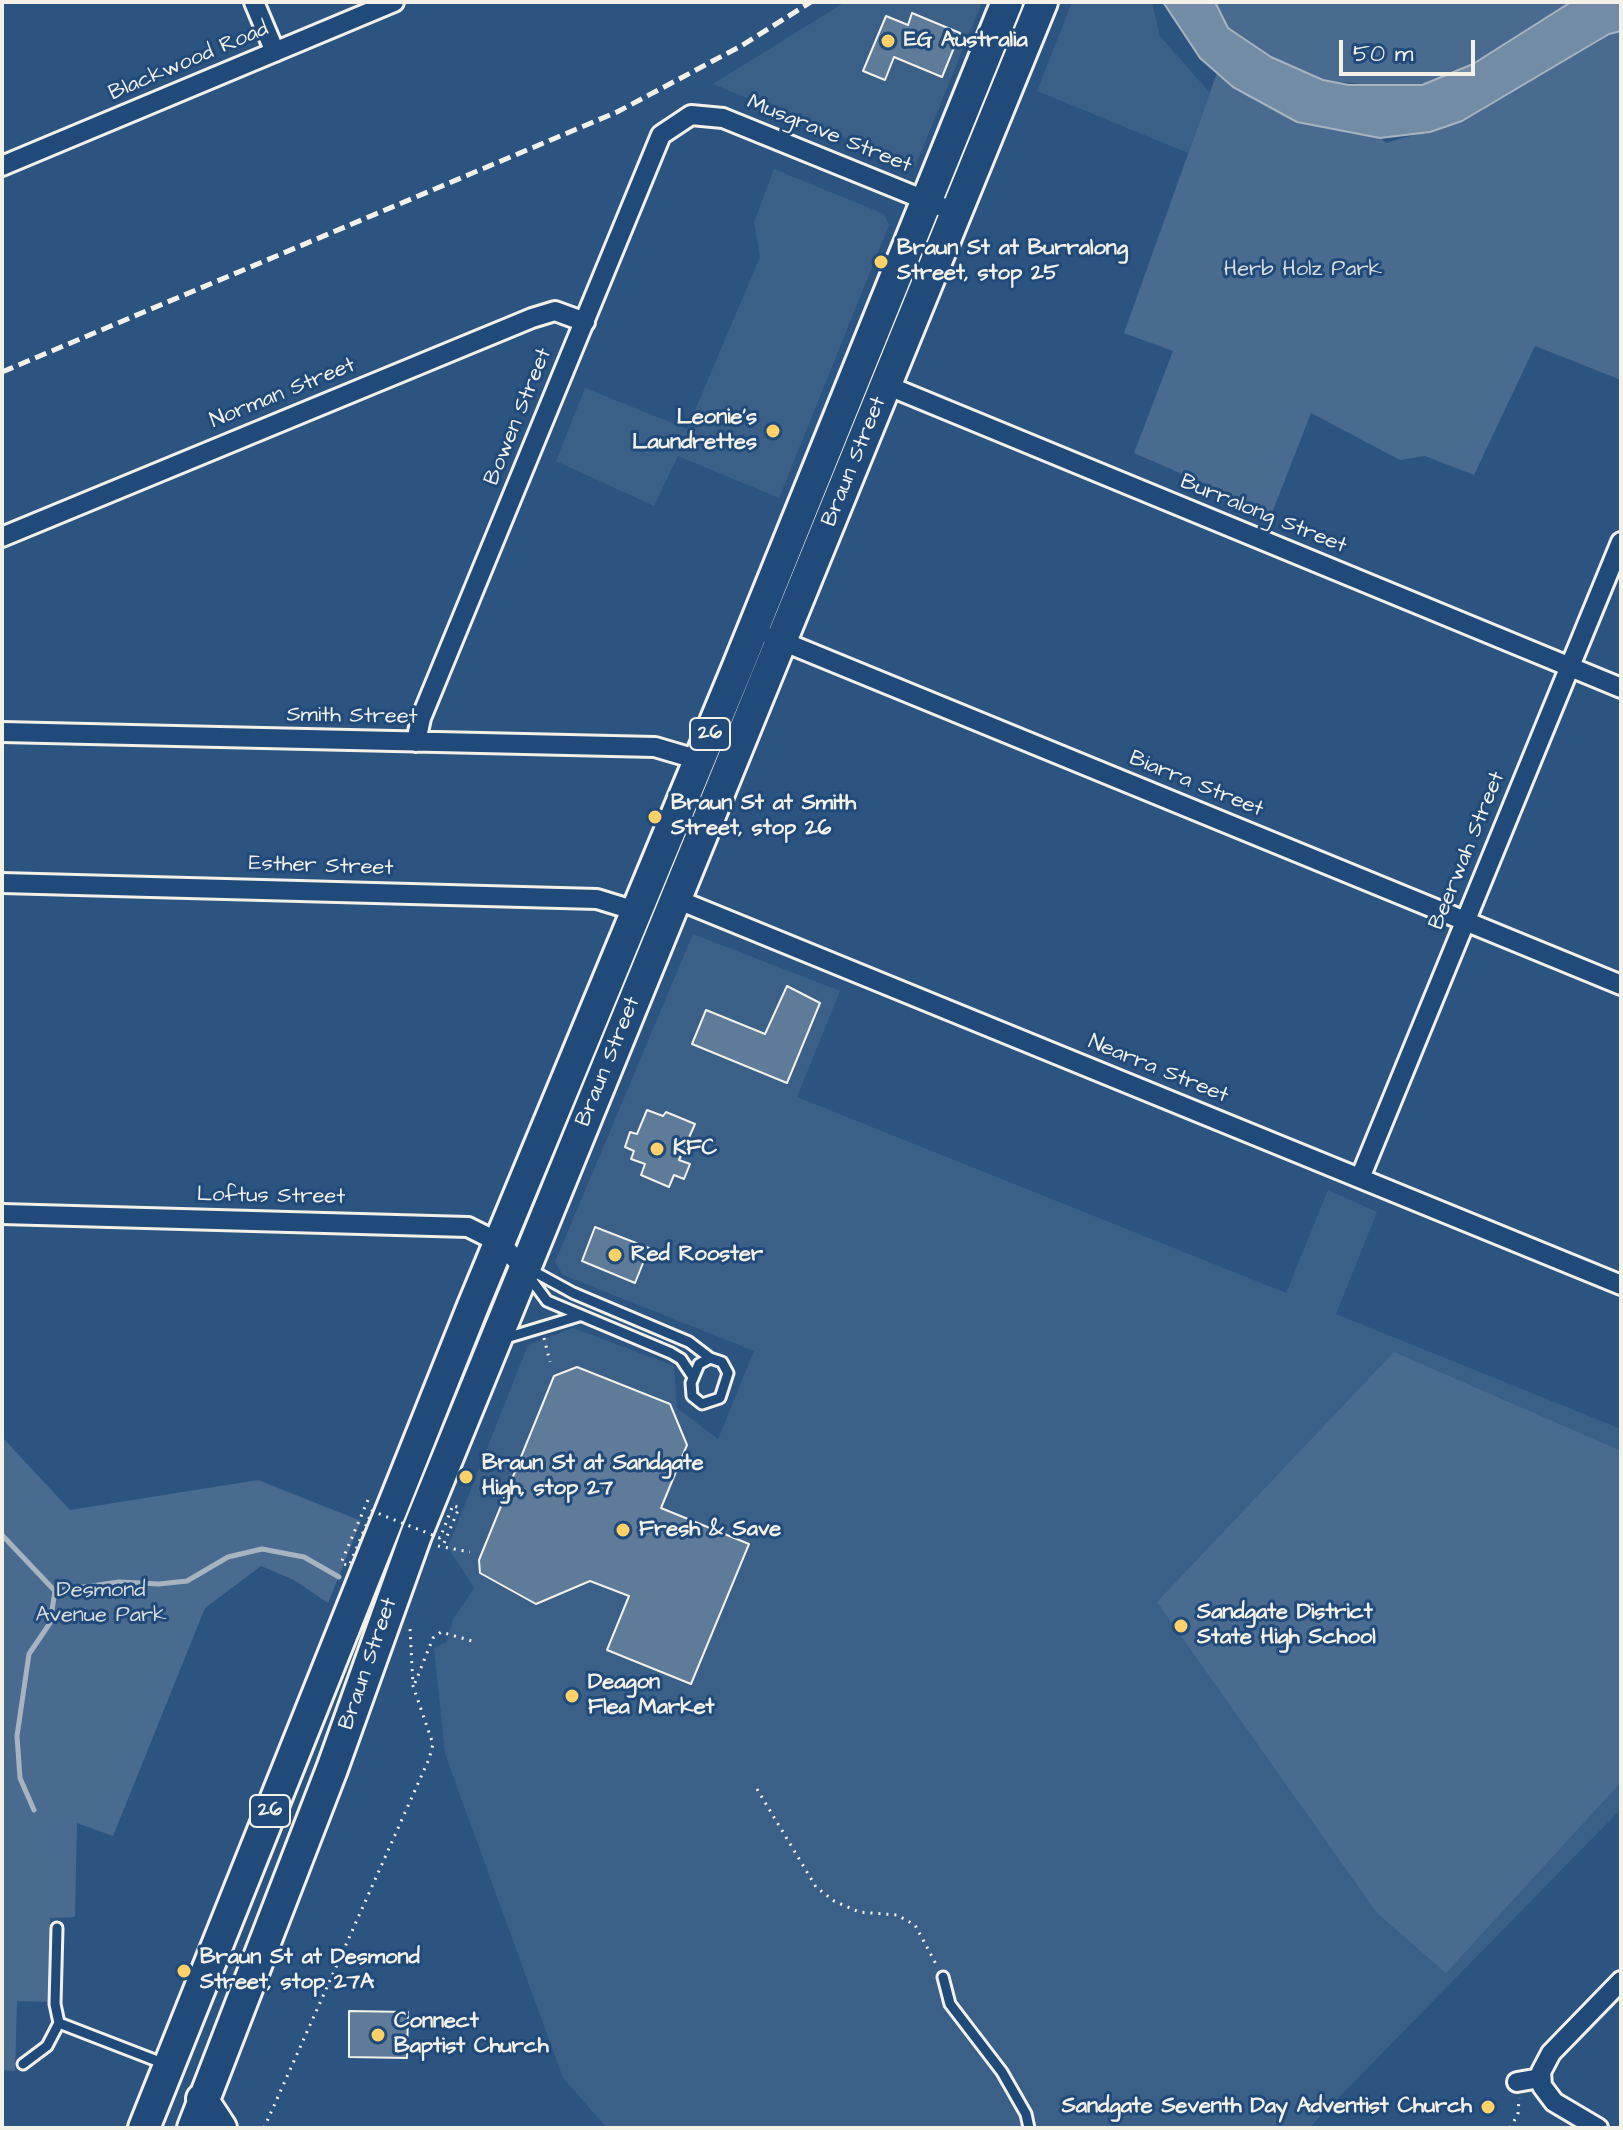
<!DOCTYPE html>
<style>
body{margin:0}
#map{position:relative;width:1623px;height:2130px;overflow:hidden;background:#2c5481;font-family:"Architects Daughter",sans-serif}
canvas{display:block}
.frame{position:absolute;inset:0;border:4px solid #f4f1e8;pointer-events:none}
.scale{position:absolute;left:1339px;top:40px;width:136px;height:36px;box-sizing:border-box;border:4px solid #f4f1e8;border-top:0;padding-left:10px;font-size:24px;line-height:28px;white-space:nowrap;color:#f4f1e8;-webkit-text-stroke:6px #1f4a7a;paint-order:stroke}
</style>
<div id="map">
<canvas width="1623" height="2130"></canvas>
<div class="frame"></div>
<div class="scale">50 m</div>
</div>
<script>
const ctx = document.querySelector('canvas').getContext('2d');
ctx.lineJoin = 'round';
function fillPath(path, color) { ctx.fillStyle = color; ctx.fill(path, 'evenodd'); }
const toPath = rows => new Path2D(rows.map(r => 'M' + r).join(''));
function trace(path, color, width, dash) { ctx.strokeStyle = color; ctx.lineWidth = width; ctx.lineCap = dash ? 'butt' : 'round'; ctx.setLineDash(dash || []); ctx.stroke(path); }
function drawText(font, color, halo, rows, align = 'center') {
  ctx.font = font + ' "Architects Daughter",sans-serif'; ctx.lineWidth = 6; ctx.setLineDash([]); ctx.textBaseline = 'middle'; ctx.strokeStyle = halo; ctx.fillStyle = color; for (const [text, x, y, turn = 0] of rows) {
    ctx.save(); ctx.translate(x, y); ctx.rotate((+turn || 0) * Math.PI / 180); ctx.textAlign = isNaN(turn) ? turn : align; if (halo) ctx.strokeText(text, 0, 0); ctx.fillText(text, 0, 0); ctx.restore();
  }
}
fillPath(toPath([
 [845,2,982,2,915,167,713,84],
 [1072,2,1152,2,1160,36,1210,93,1188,153,1037,91],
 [774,169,884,214,889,225,779,498,678,456,654,506,556,461,585,388,687,429,760,257,754,222],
 [693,934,840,991,797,1097,1286,1293,1328,1190,1377,1212,1336,1314,1621,1429,1621,1809,1309,2128,607,2128,563,2078,445,1754,434,1648,447,1642,453,1619,474,1588,448,1547,528,1345,573,1328,674,1366,677,1408,718,1439,754,1351,563,1275,555,1262]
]), '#3b6088');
fillPath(toPath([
 [1215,2,1571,2,1473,64,1422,85,1380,86,1323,80,1271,57,1228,28],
 [1621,31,1621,380,1535,346,1474,475,1425,456,1400,460,1311,413,1272,513,1134,453,1173,351,1124,333,1217,73,1233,87,1297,122,1380,138,1386,143,1462,121,1609,34],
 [1394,1352,1621,1451,1621,1782,1446,1973,1377,1913,1157,1602],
 [2,1437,70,1510,258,1480,361,1521,328,1603,294,1580,261,1566,205,1608,113,1836,77,1823,75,1917,50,1918,51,2002,17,2001,15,2071,2,2070]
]), '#496b90');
const water = toPath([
 [1163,2,1215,2,1228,28,1271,57,1323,80,1349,85,1422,85,1473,64,1571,2,1621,2,1621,31,1609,34,1462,121,1430,132,1380,138,1297,122,1233,87,1200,58,1163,2]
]);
fillPath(water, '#738ca6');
trace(water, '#a7b4c0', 2);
trace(toPath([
 [2,1535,55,1591,50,1623,29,1654,17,1736,20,1778,34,1810],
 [55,1591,119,1582,159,1584,187,1581,228,1557,262,1549,304,1557,339,1577]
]), '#a7b4c0', 5);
const building = toPath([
 [912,13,960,33,942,77,894,57,885,80,863,71,886,16,908,25,912,13],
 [787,986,820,1003,787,1083,692,1044,706,1010,765,1034,787,986],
 [647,1110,663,1116,666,1112,695,1124,679,1160,690,1164,684,1179,674,1175,669,1187,641,1175,645,1164,631,1159,634,1151,625,1147,630,1132,637,1134,647,1110],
 [595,1227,649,1248,635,1283,582,1261,595,1227],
 [577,1367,670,1404,687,1445,661,1508,749,1544,691,1684,607,1650,629,1596,590,1581,536,1604,480,1573,479,1560,554,1376,577,1367],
 [349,2011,408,2012,407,2058,349,2057,349,2011]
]);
fillPath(building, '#5e7b9a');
trace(building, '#f4f1e8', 2);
const service = toPath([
 [531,1270,573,1293,689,1342,710,1358],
 [530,1278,547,1301,671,1353,681,1359,693,1377],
 [506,1338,579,1316],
 [710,1358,722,1362,728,1373,720,1398,702,1404,692,1396,691,1383,699,1364,710,1358],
 [943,1977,950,2004,1002,2072,1026,2114,1029,2128],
 [59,2023,165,2064],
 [23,2064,47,2046,59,2023,55,2004,57,1928]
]);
const minor = toPath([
 [254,2,275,52],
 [2,166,394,2],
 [886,385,1621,688],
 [2,537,532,318,555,311,585,322],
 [772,637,1621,985],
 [2,732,655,747,699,760],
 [416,742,421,718,661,135,691,115,723,118,957,213],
 [2,883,597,899,636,911],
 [676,899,1621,1285],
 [1360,1178,1621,542],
 [2,1214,468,1227,500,1243,524,1268],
 [1517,2082,1540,2078],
 [1598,2128,1554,2102,1542,2086,1541,2072,1551,2053,1621,1981]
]);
const trunk = toPath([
 [202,2099,221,2128],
 [144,2128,473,1306,737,669,1007,2],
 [193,2128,332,1769,416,1535,1042,2]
]);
trace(service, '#f4f1e8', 15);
trace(minor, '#f4f1e8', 24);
trace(trunk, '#f4f1e8', 36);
trace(toPath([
 [544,1338,550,1362],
 [438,1546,470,1552],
 [415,1683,433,1638,441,1632,472,1641],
 [757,1789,816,1887,834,1901,859,1912,897,1915,915,1925,936,1964],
 [264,2128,429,1759,433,1744,413,1686,410,1628],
 [1510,2128,1518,2114,1519,2098]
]), '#f4f1e8', 3, [2, 6]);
trace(service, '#1f4a7a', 9);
trace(minor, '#1f4a7a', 18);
trace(trunk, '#1f4a7a', 30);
trace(toPath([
 [2,372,617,112,741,46,811,2]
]), '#f4f1e8', 5, [12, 6]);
trace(toPath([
 [368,1500,341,1563,349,1566,372,1511,440,1538,453,1505,459,1508,442,1548]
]), '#f4f1e8', 3, [2, 6]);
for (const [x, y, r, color] of [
 [888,41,8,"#ffd166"],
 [881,262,8,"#ffd166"],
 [773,431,8,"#ffd166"],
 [655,817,8,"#ffd166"],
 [657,1149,8,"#ffd166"],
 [615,1255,8,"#ffd166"],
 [466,1477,8,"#ffd166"],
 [623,1530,8,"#ffd166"],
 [1181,1626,8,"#ffd166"],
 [572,1696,8,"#ffd166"],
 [184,1971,8,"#ffd166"],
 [378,2035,8,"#ffd166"],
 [1488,2107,8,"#ffd166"]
]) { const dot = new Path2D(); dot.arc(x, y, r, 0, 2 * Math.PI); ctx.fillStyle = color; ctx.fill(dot); trace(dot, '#1f4a7a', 3); }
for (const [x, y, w] of [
 [710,734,40],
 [270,1811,40]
]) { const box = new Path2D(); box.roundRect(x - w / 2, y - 16, w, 32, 6); ctx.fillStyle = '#1f4a7a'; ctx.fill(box); trace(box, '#f4f1e8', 2); }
drawText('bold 20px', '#f4f1e8', null, [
 ["26",710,734],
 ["26",270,1811]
]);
drawText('bold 22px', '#f4f1e8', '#1f4a7a', [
 ["EG Australia",904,41],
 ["Braun St at Burralong",897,249],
 ["Street, stop 25",897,274],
 ["Leonie's",757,418,"right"],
 ["Laundrettes",757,443,"right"],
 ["Braun St at Smith",671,804],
 ["Street, stop 26",671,829],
 ["KFC",673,1149],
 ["Red Rooster",631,1255],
 ["Braun St at Sandgate",482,1464],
 ["High, stop 27",482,1489],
 ["Fresh & Save",639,1530],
 ["Sandgate District",1197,1613],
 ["State High School",1197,1638],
 ["Deagon",588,1683],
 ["Flea Market",588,1708],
 ["Braun St at Desmond",200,1958],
 ["Street, stop 27A",200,1983],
 ["Connect",394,2022],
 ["Baptist Church",394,2047],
 ["Sandgate Seventh Day Adventist Church",1472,2107,"right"]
], 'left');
drawText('22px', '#f4f1e8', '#1f4a7a', [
 ["Blackwood Road",189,62,-23],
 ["Musgrave Street",829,135,22],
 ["Norman Street",283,394,-22],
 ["Bowen Street",519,417,-68],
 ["Braun Street",855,462,-68],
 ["Burralong Street",1263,515,22],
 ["Smith Street",352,717,1],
 ["Biarra Street",1196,785,22],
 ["Beerwah Street",1468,851,-68],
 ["Esther Street",321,867,2],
 ["Braun Street",609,1062,-68],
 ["Nearra Street",1158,1070,22],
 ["Loftus Street",271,1197,1],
 ["Braun Street",369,1664,-71]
]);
drawText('22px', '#dadddb', '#1f4a7a', [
 ["Herb Holz Park",1303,270],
 ["Desmond",101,1591],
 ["Avenue Park",101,1616]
]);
</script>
